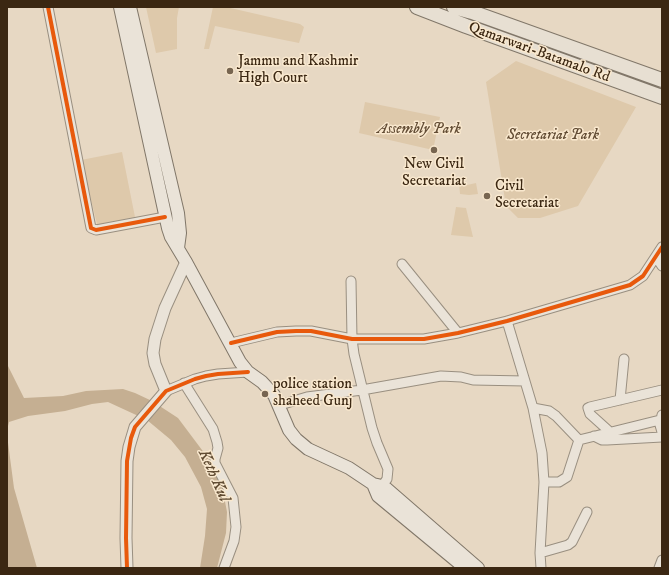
<!DOCTYPE html>
<style>
body{margin:0}
#map{position:relative;width:669px;height:575px;overflow:hidden;background:#e7d8c3;font-family:"IM FELL DW Pica",serif}
canvas{display:block}
.frame{position:absolute;inset:0;border:8px solid #3b2712;pointer-events:none}
</style>
<div id="map">
<canvas width="669" height="575"></canvas>
<div class="frame"></div>
</div>
<script>
const ctx = document.querySelector('canvas').getContext('2d');
ctx.lineJoin = 'round';
function fillPath(path, color) { ctx.fillStyle = color; ctx.fill(path, 'evenodd'); }
const toPath = rows => new Path2D(rows.map(r => 'M' + r).join(''));
function trace(path, color, width, dash) { ctx.strokeStyle = color; ctx.lineWidth = width; ctx.lineCap = dash ? 'butt' : 'round'; ctx.setLineDash(dash || []); ctx.stroke(path); }
function drawText(font, color, halo, rows, align = 'center') {
  ctx.font = font + ' "IM FELL DW Pica",serif'; ctx.lineWidth = 3; ctx.setLineDash([]); ctx.textBaseline = 'middle'; ctx.strokeStyle = halo; ctx.fillStyle = color; for (const [text, x, y, turn = 0] of rows) {
    ctx.save(); ctx.translate(x, y); ctx.rotate((+turn || 0) * Math.PI / 180); ctx.textAlign = isNaN(turn) ? turn : align; if (halo) ctx.strokeText(text, 0, 0); ctx.fillText(text, 0, 0); ctx.restore();
  }
}
fillPath(toPath([
 [146,7,179,7,177,18,177,49,156,53],
 [213,7,226,7,300,24,304,27,299,43,215,26,209,49,204,49],
 [516,61,636,107,578,206,540,218,518,218,506,206,486,82],
 [365,102,440,117,433,150,359,133],
 [122,152,136,222,98,228,81,160],
 [459,183,467,185,476,183,478,194,469,195,460,194],
 [456,207,466,208,473,237,451,235]
]), '#dec9ab');
fillPath(toPath([
 [7,364,24,398,63,396,86,391,123,389,135,393,152,401,178,418,208,458,222,486,227,512,226,533,217,568,200,568,205,536,207,509,201,487,185,457,171,440,147,420,108,402,92,404,65,411,28,416,9,422,7,430],
 [7,435,14,488,37,568,7,568]
]), '#c5af92');
const minor = toPath([
 [48,7,91,228,96,230,165,217],
 [656,257,662,266],
 [402,264,458,333],
 [351,281,352,339,354,354,372,428,377,443,388,469,387,479,382,486],
 [507,321,533,408,542,453,544,482,540,553,541,568],
 [231,343,277,332,296,331,311,331,352,339,424,339,458,333,507,321,630,285,643,276,662,247],
 [184,383,213,429,217,442,218,448,215,459,215,463,233,498,236,527,234,541,224,568],
 [166,391,195,379,206,376,218,374,248,372],
 [620,400,624,359],
 [280,405,307,397,362,390,441,376,461,377,473,380,525,381],
 [533,408,549,411,556,416,579,440,567,477,559,482,544,482],
 [662,415,660,425,662,432],
 [610,432,590,414,588,408,590,407,662,390],
 [594,436,602,440,607,440,662,437],
 [579,440,660,420],
 [540,553,568,545,572,542,587,512],
 [659,568,662,560]
]);
const tertiary = toPath([
 [127,568,126,538,127,461,129,447,135,427,166,391,155,364,153,353,155,339,165,308,186,262]
]);
const secondary = toPath([
 [120,7,168,228,171,237,186,262,240,362,248,372,262,382,274,395,289,430,296,439,308,449,349,468,373,484,382,486,387,489,478,568],
 [130,7,178,213,180,233,178,248],
 [373,484,378,496,465,568]
]);
const primary = toPath([
 [417,7,466,26,662,97],
 [454,7,472,12,662,80]
]);
trace(minor, '#998f80', 11);
trace(tertiary, '#998f80', 13);
trace(secondary, '#817769', 14);
trace(primary, '#817769', 16);
trace(minor, '#eae3d8', 9);
trace(tertiary, '#eae3d8', 11);
trace(secondary, '#eae3d8', 12);
trace(primary, '#e7dfd2', 14);
trace(toPath([
 [48,7,91,228,96,230,165,217],
 [231,343,277,332,296,331,311,331,352,339,424,339,458,333,507,321,630,285,643,276,662,247],
 [127,568,126,538,127,461,131,438,135,427,166,391,195,379,206,376,218,374,248,372]
]), '#e8590c', 4);
for (const [x, y, r, color] of [
 [230,71,4,"#776550"],
 [434,150,4,"#776550"],
 [487,196,4,"#776550"],
 [265,394,4,"#776550"]
]) { const dot = new Path2D(); dot.arc(x, y, r, 0, 2 * Math.PI); ctx.fillStyle = color; ctx.fill(dot); trace(dot, '#f9e8ce', 1.5); }
drawText('15px', '#3b2712', '#f9e8ce', [
 ["Qamarwari-Batamalo Rd",539,53,20]
]);
drawText('15px', '#3b2712', '#f9e8ce', [
 ["Jammu and Kashmir",238,62],
 ["High Court",238,79],
 ["New Civil",434,165,"center"],
 ["Secretariat",434,182,"center"],
 ["Civil",495,187],
 ["Secretariat",495,204],
 ["police station",273,385],
 ["shaheed Gunj",273,402]
], 'left');
drawText('italic 15px', '#624c34', '#f9e8ce', [
 ["Assembly Park",419,130],
 ["Secretariat Park",553,136]
]);
drawText('italic 16px', '#604b32', '#f9e8ce', [
 ["Keth Kul",213,476,66]
]);
</script>
